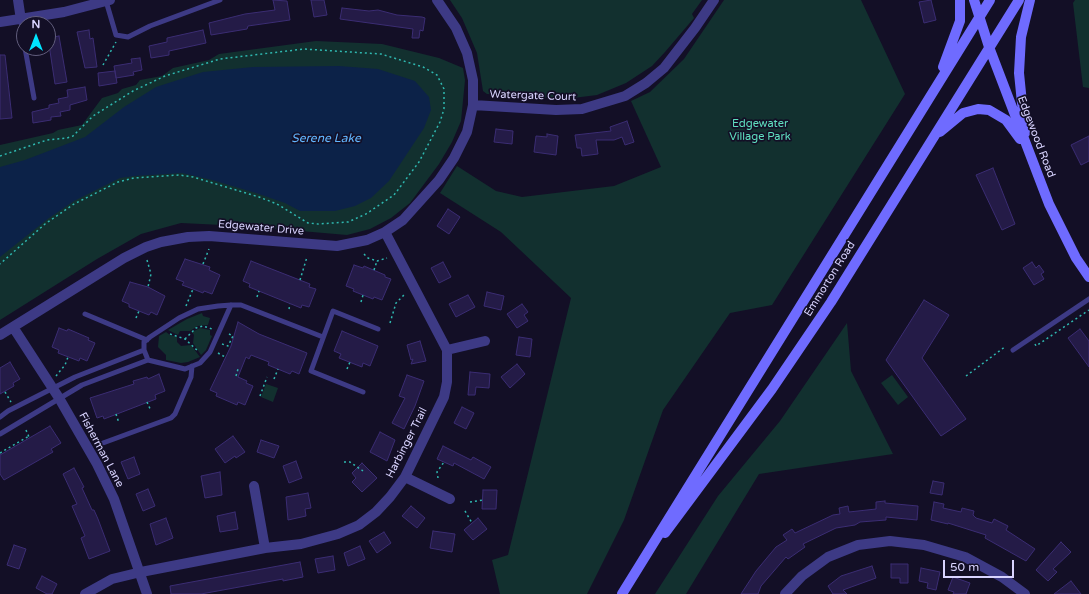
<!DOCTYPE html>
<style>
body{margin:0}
#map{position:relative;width:1089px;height:594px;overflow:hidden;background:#130f26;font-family:"Varela Round",sans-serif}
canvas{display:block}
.north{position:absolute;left:16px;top:16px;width:40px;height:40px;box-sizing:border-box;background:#130f26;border:1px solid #625e7d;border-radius:50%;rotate:0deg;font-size:11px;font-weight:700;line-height:16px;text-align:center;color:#d9d4ff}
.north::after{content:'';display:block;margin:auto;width:14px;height:18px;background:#00e5ff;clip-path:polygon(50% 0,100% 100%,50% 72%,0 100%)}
.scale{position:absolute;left:943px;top:560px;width:71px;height:18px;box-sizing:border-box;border:2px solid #d9d4ff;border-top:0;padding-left:5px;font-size:12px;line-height:14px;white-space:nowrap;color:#d9d4ff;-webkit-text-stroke:3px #130f26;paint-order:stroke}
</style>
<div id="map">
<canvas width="1089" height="594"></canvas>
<div class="north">N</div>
<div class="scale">50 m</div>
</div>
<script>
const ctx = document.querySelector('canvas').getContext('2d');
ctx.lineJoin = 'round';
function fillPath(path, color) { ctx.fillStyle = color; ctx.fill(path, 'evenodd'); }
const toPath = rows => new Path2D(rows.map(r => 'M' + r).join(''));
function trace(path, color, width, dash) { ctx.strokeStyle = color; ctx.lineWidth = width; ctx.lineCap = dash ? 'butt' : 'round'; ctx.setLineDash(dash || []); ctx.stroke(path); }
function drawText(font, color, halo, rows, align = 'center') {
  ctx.font = font + ' "Varela Round",sans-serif'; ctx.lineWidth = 3.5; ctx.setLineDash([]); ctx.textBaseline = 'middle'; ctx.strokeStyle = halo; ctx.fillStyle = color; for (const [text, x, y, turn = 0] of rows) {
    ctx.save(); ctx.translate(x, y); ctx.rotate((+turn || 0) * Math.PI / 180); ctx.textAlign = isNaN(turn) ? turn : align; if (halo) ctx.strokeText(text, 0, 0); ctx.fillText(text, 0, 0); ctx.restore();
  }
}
fillPath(toPath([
 [450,0,702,0,692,14,694,18,665,52,652,66,626,83,597,95,565,99,487,94,483,91,477,53,462,18],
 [724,0,861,0,905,94,772,305,730,313,663,410,624,520,587,594,500,594,492,560,508,555,571,298,501,232,440,193,457,166,496,191,522,197,614,186,661,167,631,101,650,92,684,59],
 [1075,0,1089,0,1089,88,1083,87,1073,3],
 [316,41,382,44,439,58,463,68,465,80,461,121,452,142,439,164,410,203,391,218,370,229,347,235,243,226,181,223,141,234,97,259,0,320,0,145,53,133,58,130,82,125,102,98,118,93,122,89,136,85,140,80,162,76,173,68,209,60,219,54],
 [202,313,203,316,210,318,208,325,198,326,190,331,180,331,178,335,168,330,187,319],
 [847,323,851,371,893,454,759,474,686,594,655,594,718,496,780,421],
 [200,328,210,330,210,335,212,336,206,350,201,355,193,343,194,335,192,332],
 [166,332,170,335,177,337,177,342,181,346,191,345,200,357,188,362,181,363,166,360,166,355,158,347,159,336],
 [892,375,908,397,898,405,881,383],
 [266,384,278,388,273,402,261,397]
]), '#12302f');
fillPath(toPath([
 [339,66,378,69,415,81,429,97,431,110,424,128,389,181,371,198,355,206,335,211,300,211,285,203,256,193,212,180,182,173,134,176,120,178,74,201,49,218,0,257,0,167,25,160,85,137,124,107,156,87,203,72,253,67]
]), '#0c2248');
const building = toPath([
 [273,0,287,1,290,20,248,26,247,29,211,35,209,23,245,14,275,10,273,0],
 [311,0,324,0,327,15,314,17,311,0],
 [931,0,936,20,924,23,919,2,931,0],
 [342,8,369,11,378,10,397,15,422,17,425,18,423,31,420,30,419,38,412,38,413,29,340,19,342,8],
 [89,30,90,39,93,38,97,67,85,68,77,32,89,30],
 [203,30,206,43,169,51,169,55,151,58,149,46,167,42,167,38,203,30],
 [59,36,67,82,55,84,48,38,59,36],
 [0,55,5,55,12,118,0,119,0,55],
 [140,58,142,70,133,72,134,75,116,78,114,66,132,63,131,59,140,58],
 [115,71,117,83,99,86,98,73,115,71],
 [85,87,87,100,70,105,70,110,60,112,61,116,51,117,51,120,33,123,32,112,49,108,49,105,59,103,58,99,68,97,67,90,85,87],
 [627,121,634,142,625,145,622,137,614,140,596,140,598,154,582,156,581,148,577,148,575,135,611,131,610,127,627,121],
 [496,129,513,131,512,144,494,142,496,129],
 [547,134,558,136,556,155,534,152,536,136,547,137,547,134],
 [1089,136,1089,161,1081,165,1071,145,1089,136],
 [993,168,1015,224,1002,230,976,175,993,168],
 [448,209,460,217,449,234,437,226,448,209],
 [185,259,210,267,209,270,220,275,212,294,204,291,203,293,193,289,182,285,184,282,176,279,185,259],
 [251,261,310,284,309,287,316,289,309,307,302,305,301,308,249,287,250,284,243,281,251,261],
 [443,262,451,277,439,283,431,268,443,262],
 [1032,262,1036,268,1039,265,1044,272,1041,274,1044,279,1034,285,1023,268,1032,262],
 [354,265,363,268,364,266,385,275,385,277,391,279,382,300,374,297,373,299,353,291,354,289,346,286,354,265],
 [130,282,148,287,165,296,157,315,151,312,149,315,129,307,129,304,122,301,130,282],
 [487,292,504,296,501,310,484,306,487,292],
 [468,295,475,307,456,317,449,304,468,295],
 [924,300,949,315,922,358,966,419,941,436,886,360,924,300],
 [522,304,528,312,524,315,528,321,517,328,507,314,522,304],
 [238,322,259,334,307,353,299,374,292,371,290,374,268,365,269,362,251,355,249,359,246,357,238,377,247,381,246,383,253,386,245,405,238,402,237,405,216,396,217,393,210,390,231,346,238,322],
 [59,328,67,331,68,329,89,338,88,340,95,343,87,361,80,358,79,361,58,353,59,350,52,347,59,328],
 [1080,329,1089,341,1089,367,1068,338,1080,329],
 [342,331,378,346,370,366,363,363,362,367,339,358,341,354,334,351,342,331],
 [519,337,532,339,530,357,516,355,519,337],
 [420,341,426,361,411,364,413,359,411,360,407,345,420,341],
 [10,362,20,379,13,383,14,386,0,394,0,368,10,362],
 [517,364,525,374,510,388,501,377,517,364],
 [470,372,490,374,489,388,476,387,475,395,468,395,470,372],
 [159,374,165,391,155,395,156,399,104,419,103,416,97,418,90,398,134,384,133,381,147,377,148,379,159,374],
 [407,375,424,381,415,406,404,429,392,423,405,398,399,396,407,375],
 [462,407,474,413,466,429,454,423,462,407],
 [50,426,61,443,51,449,53,452,4,480,0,474,0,455,50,426],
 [380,432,395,440,387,461,370,452,380,432],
 [233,436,245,452,236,458,235,456,225,463,215,449,233,436],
 [261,440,279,446,274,458,257,452,261,440],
 [443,446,471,460,473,457,491,467,484,479,454,463,453,466,437,459,443,446],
 [134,457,140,474,128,479,121,462,134,457],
 [296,461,302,478,289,483,283,466,296,461],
 [362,463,377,478,362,492,352,482,356,478,352,473,362,463],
 [74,468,84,487,82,488,92,510,94,510,98,519,110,551,89,559,81,538,85,536,72,506,77,504,63,474,74,468],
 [220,472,222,495,205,498,201,476,220,472],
 [933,481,944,483,942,495,930,493,933,481],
 [148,489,155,506,143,511,136,494,148,489],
 [483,490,497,490,496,509,482,509,483,490],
 [308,493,311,508,305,509,306,516,288,520,286,497,308,493],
 [885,501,885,503,918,506,917,520,886,517,886,520,860,522,855,525,836,528,803,544,805,547,788,559,786,557,761,586,758,594,741,594,756,571,776,547,787,540,783,535,792,529,795,533,833,515,840,514,839,508,848,506,849,512,876,509,876,502,885,501],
 [934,502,944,504,943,508,961,512,962,508,974,511,973,515,976,518,992,523,994,519,1008,526,1006,530,1035,549,1026,561,985,538,986,535,948,523,948,524,931,520,934,502],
 [411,506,425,518,417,528,402,516,411,506],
 [235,512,238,529,220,532,217,516,235,512],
 [166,518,173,538,156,545,150,524,166,518],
 [478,518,487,529,473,540,464,530,478,518],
 [433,531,455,534,452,552,430,548,433,531],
 [384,532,391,543,377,553,369,541,384,532],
 [1061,542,1071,552,1053,569,1057,572,1048,581,1036,570,1061,542],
 [14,545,26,549,19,569,7,565,14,545],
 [360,546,365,559,348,566,344,553,360,546],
 [333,556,335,570,318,573,315,559,333,556],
 [300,562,303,577,283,581,283,579,201,594,171,594,170,586,300,562],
 [891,564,908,564,908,583,900,583,900,578,891,578,891,564],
 [872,566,876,578,843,590,847,594,833,594,828,586,841,576,872,566],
 [921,568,940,572,936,590,927,588,928,583,919,581,921,568],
 [42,576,57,584,52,594,47,594,36,588,42,576],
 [953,577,970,583,966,594,953,594,954,592,948,590,953,577],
 [1071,581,1081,594,1054,594,1071,581]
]);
fillPath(building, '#241b47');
trace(building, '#3b2d73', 1);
trace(toPath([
 [103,65,116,42],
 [0,156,47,140,67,138,73,136,93,116,133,91,165,76,220,59,304,49,381,54,423,67,437,75,444,89,444,109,440,122,419,162,394,195,366,214,348,222,318,224,308,223,277,204,259,197,193,177,179,175,134,178,118,182,74,204,45,224,0,264],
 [364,254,368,258,377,261,387,258],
 [147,260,151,274,148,287],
 [203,264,209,249],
 [374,270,377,261],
 [300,280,307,257],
 [257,297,259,291],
 [361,302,363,295],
 [186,306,193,289],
 [289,309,290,304],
 [136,318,139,311],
 [390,323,396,303,405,294],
 [170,334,185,339,199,352],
 [185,339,196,328,203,326,212,329],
 [222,344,228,346,233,336,227,333],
 [1035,344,1036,346,1089,310],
 [218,353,225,357],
 [347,369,350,362],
 [56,376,65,365,68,357],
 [236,376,238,369],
 [966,376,1006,346],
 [274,379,278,369],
 [5,392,11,402],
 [260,396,267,377],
 [147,402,151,411],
 [116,414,119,423],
 [26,430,29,437],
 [0,453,29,436],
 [344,462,350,462,363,471],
 [438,478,437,472,444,462],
 [470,502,483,500],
 [465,511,472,523]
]), '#2fb8b0', 1.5, [2, 3]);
trace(toPath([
 [106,1,116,35,128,37,150,26,220,0],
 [21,20,24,40],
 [25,48,34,98],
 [231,305,210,352,200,363,185,369,148,360,144,350,144,342,150,337,179,318,198,309,218,306,231,305,241,305,323,337],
 [85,314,147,340],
 [1013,350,1089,299],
 [363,392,311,371,333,311,378,329],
 [0,417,8,411,75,377,144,350],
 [0,434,82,385,148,360],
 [103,443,171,418,175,414,191,377,192,366]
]), '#3d3a85', 5);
trace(toPath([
 [18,0,21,20],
 [0,22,64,12,110,0],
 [473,105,556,110,582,109,625,96,646,83,664,68,695,28,714,0],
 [13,327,59,398,97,464,114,499,147,594],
 [0,335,124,258,146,247,161,242,188,237,209,236,337,246,367,240,385,232,403,220,439,180,454,158,467,132,473,105,473,80,467,53,456,28,437,0],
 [447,350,485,341],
 [405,477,450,499],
 [254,486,265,548],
 [85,594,112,579,141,572,265,548,301,544,338,534,359,525,376,512,390,497,405,477,444,397,447,382,447,350,385,232],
 [785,594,802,576,828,557,858,545,890,541,924,545,965,557,1002,577,1025,594]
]), '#3d3a85', 10);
trace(toPath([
 [974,0,989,47,1049,204,1076,258,1089,277],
 [943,67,960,21,960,0],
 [940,132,963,113,978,109,989,110,1006,120,1020,139],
 [1025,133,1019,73,1021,37,1030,0],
 [665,533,772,389,831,302,1019,0],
 [622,594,990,0]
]), '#6f6bff', 10);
drawText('11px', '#d9d4ff', '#130f26', [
 ["Watergate Court",533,96,2],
 ["Edgewood Road",1036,137,69],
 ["Edgewater Drive",261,228,5],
 ["Emmorton Road",830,279,-58],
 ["Harbinger Trail",407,443,-63],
 ["Fisherman Lane",101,450,62]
]);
drawText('11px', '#5fe0c0', '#130f26', [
 ["Edgewater",760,124],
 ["Village Park",760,137]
]);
drawText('italic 12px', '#62b6ff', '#130f26', [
 ["Serene Lake",326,139]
]);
</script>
